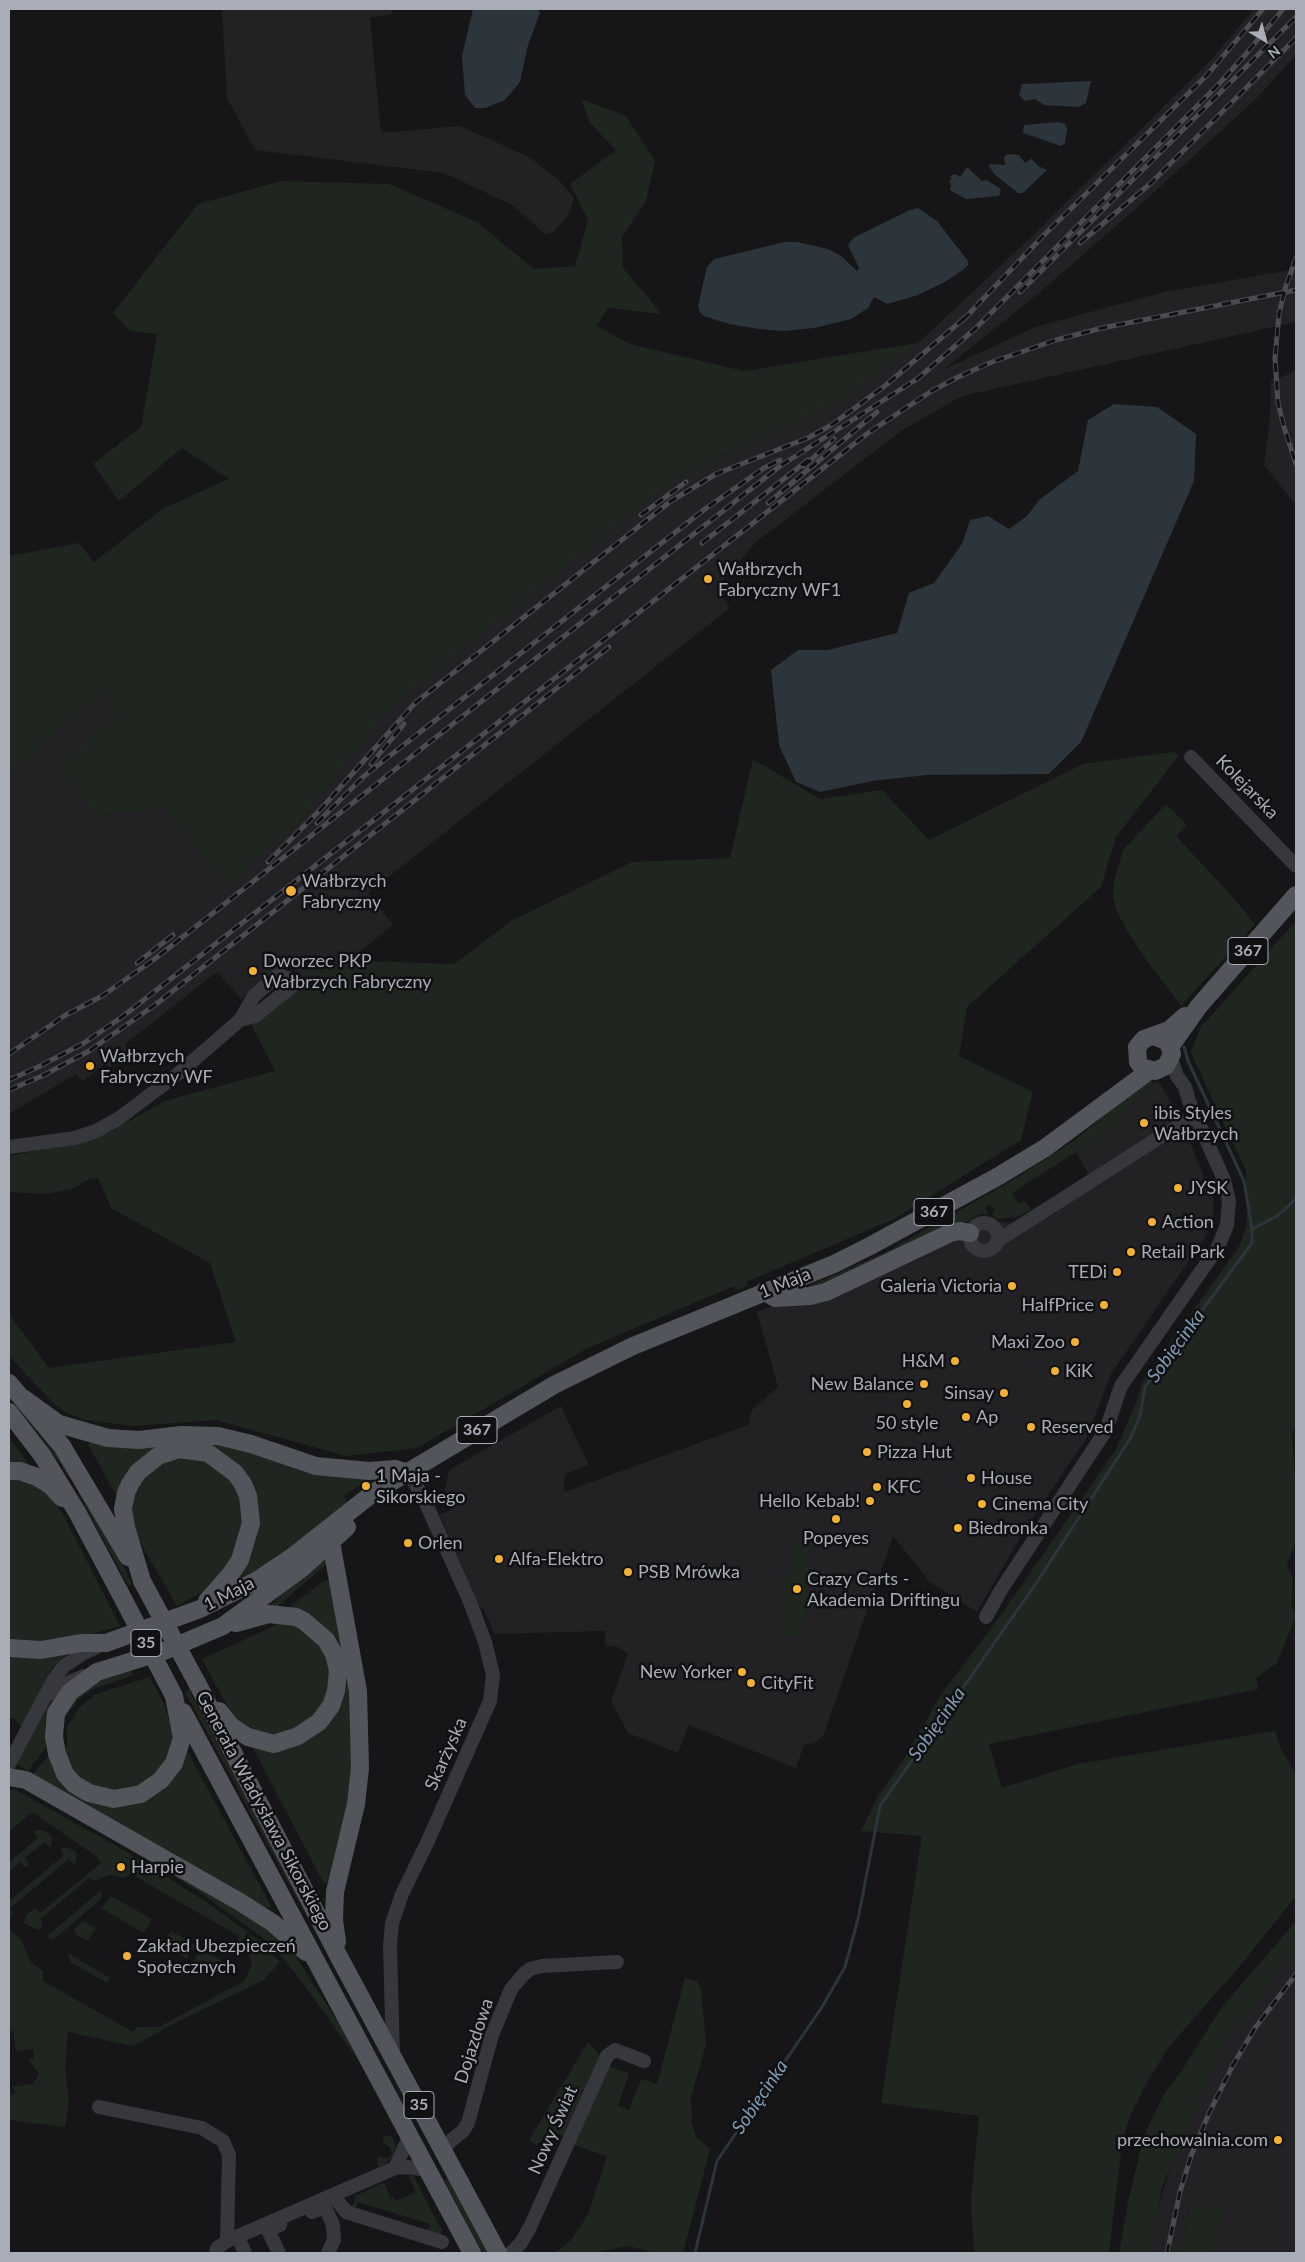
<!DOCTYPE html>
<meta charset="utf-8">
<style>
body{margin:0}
#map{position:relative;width:1305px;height:2262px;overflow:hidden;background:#161618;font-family:Lato,sans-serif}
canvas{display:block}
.frame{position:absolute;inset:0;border:10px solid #a8adb8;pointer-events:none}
.north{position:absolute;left:1240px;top:15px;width:50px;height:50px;-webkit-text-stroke:4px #111113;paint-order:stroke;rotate:143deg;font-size:14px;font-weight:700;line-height:20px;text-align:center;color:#a8adb8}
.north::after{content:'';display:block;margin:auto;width:18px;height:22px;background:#a8adb8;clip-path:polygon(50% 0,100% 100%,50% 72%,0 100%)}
</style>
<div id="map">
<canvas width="1305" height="2262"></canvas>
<div class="frame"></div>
<div class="north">N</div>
</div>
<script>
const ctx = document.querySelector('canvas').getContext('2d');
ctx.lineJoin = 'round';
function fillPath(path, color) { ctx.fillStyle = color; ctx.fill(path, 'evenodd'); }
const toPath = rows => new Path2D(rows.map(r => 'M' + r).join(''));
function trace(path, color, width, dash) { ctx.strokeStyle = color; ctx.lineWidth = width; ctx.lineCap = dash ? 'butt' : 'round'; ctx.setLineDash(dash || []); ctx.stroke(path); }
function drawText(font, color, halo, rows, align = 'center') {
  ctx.font = font + ' Lato,sans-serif'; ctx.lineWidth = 5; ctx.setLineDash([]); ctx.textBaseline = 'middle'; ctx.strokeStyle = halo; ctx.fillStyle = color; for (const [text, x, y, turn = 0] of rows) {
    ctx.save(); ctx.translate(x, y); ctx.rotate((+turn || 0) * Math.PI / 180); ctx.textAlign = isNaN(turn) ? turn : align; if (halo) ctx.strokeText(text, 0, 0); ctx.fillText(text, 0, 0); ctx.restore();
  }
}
fillPath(toPath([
 [222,9,392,9,392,14,370,18,381,133,460,126,529,157,558,179,574,198,570,212,554,232,545,234,512,205,444,173,255,150,227,98],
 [1254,9,1296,9,1296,55,1257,98,1139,206,1033,298,943,370,1035,327,1164,292,1296,269,1296,322,962,396,904,429,756,542,716,588,730,608,368,893,393,925,325,979,306,986,287,961,241,999,217,972,125,1044,129,1052,109,1067,105,1064,83,1081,76,1074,9,1114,9,774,101,692,120,714,57,766,97,816,164,807,227,885,303,817,392,705,678,476,840,399,918,343,1028,240,1211,60],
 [1296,370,1296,505,1264,465,1270,417,1271,379,1280,378],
 [1158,1081,1178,1113,1213,1199,1213,1218,1207,1234,1111,1374,1087,1437,1020,1538,977,1612,930,1582,893,1536,824,1734,815,1743,804,1745,796,1768,689,1725,678,1753,628,1733,611,1701,628,1654,618,1647,605,1645,605,1631,494,1634,483,1607,480,1608,440,1515,451,1510,444,1494,449,1470,561,1406,589,1465,565,1474,564,1492,748,1425,751,1411,778,1387,757,1312,970,1224,978,1219,989,1218,1004,1223,1017,1221,1090,1176,1075,1151,1093,1140,1151,1084],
 [1296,1945,1296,2253,1215,2253,1223,2207,1190,2207,1180,2253,1144,2253,1197,2081]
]), '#222225');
fillPath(toPath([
 [581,99,626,116,655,161,646,201,622,237,623,268,662,314,608,308,597,326,630,344,744,371,918,343,840,399,678,476,392,705,303,817,227,886,164,807,97,816,57,766,120,714,101,693,9,774,9,556,79,543,94,562,164,508,229,479,182,448,119,501,93,464,141,427,157,334,130,331,113,313,198,204,281,181,389,184,477,222,534,269,575,266,588,220,570,184,616,150,589,122],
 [1172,752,1179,755,1116,837,1101,887,967,1007,959,1056,1033,1092,1021,1140,894,1219,746,1282,748,1285,738,1290,734,1286,586,1349,417,1448,346,1456,216,1420,133,1426,86,1420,67,1413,53,1403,9,1356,9,1314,49,1368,236,1342,210,1263,111,1208,98,1178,89,1179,72,1189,44,1194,9,1192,9,1156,90,1140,111,1131,165,1101,275,1071,251,1024,301,988,313,959,454,964,511,921,632,862,730,858,753,759,820,799,882,790,929,840,1083,764],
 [1166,804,1187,825,1176,836,1231,895,1255,924,1181,1006,1144,957,1125,927,1116,910,1113,896,1114,881,1123,850],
 [1296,921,1296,1425,1292,1434,1296,1500,1296,1540,1287,1565,1293,1579,1291,1605,1296,1616,1277,1663,1256,1678,1258,1689,989,1744,1002,1788,1078,1764,1275,1731,1282,1751,1296,1774,1296,1896,1239,1967,1168,2048,1146,2084,1130,2116,1122,2143,1109,2253,974,2253,971,2199,979,2116,881,2103,921,1841,921,1836,861,1831,878,1796,902,1762,942,1693,1001,1615,1116,1449,1136,1403,1143,1381,1240,1245,1247,1223,1246,1171,1191,1053,1200,1028],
 [1149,1079,1152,1082,1151,1086,1115,1121,1118,1125,1012,1193,1019,1204,1025,1201,1031,1210,1016,1217,999,1219,991,1215,995,1211,990,1204,985,1208,989,1215,981,1214,973,1217,966,1223,953,1223,944,1227,825,1287,802,1289,886,1252,1013,1180,1075,1140],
 [9,1392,47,1437,90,1504,132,1583,130,1585,128,1585,72,1481,42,1438,9,1397],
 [9,1437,33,1470,9,1465],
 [93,1440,201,1440,375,1474,344,1496,347,1502,324,1523,288,1550,236,1583,235,1580,253,1500,186,1443,118,1498,88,1445],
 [179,1455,215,1463,240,1492,243,1523,237,1552,211,1587,177,1606,138,1539,132,1517,134,1504,129,1502,151,1466],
 [9,1476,23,1477,42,1490,53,1501,65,1518,120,1626,71,1640,9,1643],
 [791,1543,811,1544,803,1638,783,1633],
 [326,1554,327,1564,279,1605,273,1609,267,1608],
 [329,1580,354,1692,351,1801,333,1885,323,1882,253,1748,263,1749,324,1726,340,1655,286,1610,323,1581],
 [292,1621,323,1646,333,1683,315,1720,280,1735,266,1736,253,1732,254,1729,241,1722,231,1713,202,1659,283,1622],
 [72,1652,62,1658,50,1671,22,1728,14,1718,9,1718,9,1653],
 [132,1670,133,1675,91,1690,79,1699,68,1713,61,1725,65,1709,90,1684],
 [149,1677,164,1703,172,1729,173,1744,170,1761,143,1788,103,1792,77,1778,62,1752,67,1746,67,1727,78,1709,94,1695],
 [189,1690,315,1927,313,1928,185,1692],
 [60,1691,50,1742,28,1771,16,1764,45,1709],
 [186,1749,271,1906,266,1909,33,1774,47,1757,52,1754,59,1774,126,1803],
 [14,1789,127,1852,206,1902,248,1932,240,1945,238,1941,239,1936,131,1874,124,1878,114,1875,108,1875,96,1881,89,1878,40,1919,43,1926,38,1930,24,1923,26,1915,35,1908,40,1913,101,1863,96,1856,32,1812,9,1832,9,1791],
 [36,1830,42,1830,48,1833,52,1839,51,1846,50,1847,45,1842,25,1858,29,1864,28,1867,25,1867,20,1862,9,1872,9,1862,38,1838,33,1832],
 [125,1846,267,1926,291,1949,354,2047,400,2136,400,2139,358,2060,299,1978,270,1943,201,1893],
 [66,1847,75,1851,77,1855,76,1862,74,1864,69,1859,9,1909,13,1914,12,1916,9,1914,9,1901,64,1855,60,1849],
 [100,1891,102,1894,100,1900,53,1940,50,1939,47,1936],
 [111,1896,152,1919,144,1933,101,1908],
 [83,1921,96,1928,88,1941,76,1935,74,1930],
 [1296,1921,1296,1949,1220,2050,1162,2187,1150,2253,1119,2253,1128,2202,1144,2135,1164,2094,1184,2067,1222,2007],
 [9,1930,21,1939,31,1962,43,1971,43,1981,133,2032,138,2027,159,2027,244,1981,252,1966,249,1954,242,1947,250,1934,264,1944,280,1962,264,1980,177,2022,133,2046,68,2032,65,2067,69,2103,65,2127,9,2120,9,2095,16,2093,12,2087,33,2084,39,2074,28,2059,34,2058,33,2049,16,2051,13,2031,9,2031],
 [171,1931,195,1945,187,1959,163,1944],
 [201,1948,220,1959,221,1963,218,1966,197,1973,191,1965],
 [68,1953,110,1978,107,1983,70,1962],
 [685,1978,697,1981,701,1989,706,2044,691,2098,692,2123,696,2137,710,2149,683,2253,657,2253,628,2246,592,2253,555,2253,570,2241,588,2215,607,2156,571,2144,610,2067,629,2073,618,2106,629,2110,641,2079,657,2084],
 [588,2042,603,2058,564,2136,551,2131,537,2145,529,2140],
 [387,2135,392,2136,396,2146,391,2159,384,2165,378,2166,377,2157,388,2158,392,2154,390,2148,383,2143,383,2139],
 [408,2174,414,2177,442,2231,440,2236,427,2233,430,2224,358,2202,355,2210,349,2208,354,2203,355,2196,382,2183,385,2184,391,2198,394,2197,396,2201,416,2192],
 [449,2178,488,2253,483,2253,444,2180],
 [1190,2207,1223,2207,1215,2253,1180,2253]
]), '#1e261f');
fillPath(toPath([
 [473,9,538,9,540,13,528,45,520,82,505,100,485,108,475,108,465,95,462,56],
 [1091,81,1086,103,1078,107,1044,105,1035,99,1025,101,1019,95,1022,84],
 [1058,122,1065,124,1067,129,1065,143,1061,146,1023,133,1024,125],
 [1008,154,1019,155,1025,163,1031,159,1029,156,1038,166,1047,170,1023,193,1018,193,994,174,988,164,1005,165,1004,157],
 [967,167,982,181,986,180,1001,189,999,196,966,199,950,190,951,184,949,180,952,179,950,176,955,174,960,177],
 [918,208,937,221,968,261,968,265,963,270,943,283,915,296,887,304,874,297,868,308,851,319,814,328,783,331,759,329,729,324,704,316,700,313,698,306,707,267,714,259,785,242,797,242,828,249,841,256,857,271,859,268,848,245,853,238,910,210],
 [1114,404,1157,407,1196,434,1194,481,1081,742,1049,774,927,775,872,781,820,792,796,782,779,745,771,670,798,650,828,650,897,633,909,593,934,583,962,544,970,520,988,516,1009,529,1027,516,1039,500,1078,471,1088,420]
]), '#2c353c');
trace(toPath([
 [1252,1229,1277,1216,1296,1199],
 [695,2253,717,2161,822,2007,845,1967,858,1919,880,1806,1035,1585,1130,1439,1140,1416,1145,1387,1252,1243,1252,1229,1244,1181,1188,1061,1184,1047]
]), '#2c353c', 3);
trace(toPath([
 [1191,757,1296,866],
 [9,1147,75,1138,96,1131,118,1119,179,1073,240,1020,255,1016,291,987,290,979,278,975,254,996,240,1020],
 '970 1237a14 14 0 1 1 28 0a14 14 0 1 1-28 0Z',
 [997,1241,1157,1139,1196,1116],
 [986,1617,1001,1590,1106,1430,1121,1386,1218,1247,1227,1225,1229,1201,1224,1180,1189,1101,1185,1087,1177,1076,1171,1059],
 [46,1696,61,1686,84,1676],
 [9,1764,54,1679,64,1666,84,1653,103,1644],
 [393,2057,390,1946,392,1923,402,1894,427,1843,490,1701,493,1675,485,1642,470,1602,424,1499,409,1473],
 [99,2107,202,2128,223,2141,229,2155,227,2241],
 [442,2148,463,2131,468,2123,492,2035,511,1989,524,1974,530,1969,542,1966,617,1962],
 [395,2168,410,2135],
 [334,2196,346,2212,442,2242],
 [312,2212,325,2207,333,2225,334,2240,328,2253],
 [238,2237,245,2253],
 [216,2253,217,2248,227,2241,395,2168,407,2167,428,2170],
 [279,2253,268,2230,280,2225],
 [511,2253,521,2243,530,2227,607,2056,615,2050,644,2061]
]), '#37383d', 14);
trace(toPath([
 [1154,1036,1168,1042,1172,1054,1166,1066,1155,1071,1142,1067,1138,1062,1137,1047,1144,1039,1169,1030,1185,1016],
 [1170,1047,1199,1006,1296,895],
 [764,1291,775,1298,810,1296,826,1292,950,1233,960,1231,970,1233],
 [9,1383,62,1446,128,1557],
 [23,1398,59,1424,108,1438,139,1440,181,1435,218,1436,251,1444,316,1466,369,1471,395,1469,409,1473],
 [9,1412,42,1455,77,1512,119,1591],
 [9,1471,20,1471,37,1477,50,1485,62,1498],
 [331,1542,358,1691,360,1768,356,1804,335,1892,334,1920,337,1942],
 [142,1581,126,1527,123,1509,126,1493,130,1484,138,1472,158,1456,179,1449,208,1453,235,1473,243,1484,248,1496,251,1523,240,1560,230,1575,207,1601],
 [9,1648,41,1650,81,1643,106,1643,200,1609,256,1581,292,1557,373,1493,554,1385,633,1346,834,1264,870,1246,997,1177,1045,1148,1149,1071],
 [197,1683,339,1957,498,2253],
 [174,1696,182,1738,174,1763,161,1780,141,1794,114,1799,89,1793,74,1784,65,1774,57,1754,54,1737,56,1713,70,1692,97,1672,164,1651,223,1626,301,1569,347,1527],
 [219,1711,231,1726,248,1737,274,1744,298,1736,319,1722,331,1706,336,1691,338,1670,334,1654,326,1640,304,1621,296,1617,269,1614,236,1623],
 [183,1712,472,2253],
 [9,1777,26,1780,240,1902,273,1923,306,1952]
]), '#53555c', 18);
const rail = toPath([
 [1080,243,1151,183,1296,38],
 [1296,258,1285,289,1279,314,1275,358,1278,403,1284,427,1296,464],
 [1020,292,1296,17],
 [963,320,1043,236,1207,75,1263,9],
 [916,380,976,328,1218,85,1246,54,1283,9],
 [804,466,834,439],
 [768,503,877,412],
 [641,515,686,482],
 [702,543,808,460],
 [371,764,404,724],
 [317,823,364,776,705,509,764,468,780,460],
 [268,862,321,809,415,703,671,501,716,474,810,437,833,424,886,385,967,316],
 [137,963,173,935],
 [9,1054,64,1016,102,996,156,958,780,466,920,377],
 [9,1080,38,1067,84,1043,122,1017,868,433,930,392,958,377,992,362,1056,340,1102,328,1296,290],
 [9,1090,44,1075,89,1051,155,1005,609,647],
 [1167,2253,1180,2192,1191,2156,1210,2111,1233,2065,1255,2028,1296,1974]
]);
trace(rail, '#4a4c52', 5);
trace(rail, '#111113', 3, [9]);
trace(toPath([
 [142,1581,197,1683],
 [119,1591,174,1696]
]), '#53555c', 18);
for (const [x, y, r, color] of [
 [708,579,5,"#f2b134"],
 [291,891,6,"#f2b134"],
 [253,971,5,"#f2b134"],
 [90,1066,5,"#f2b134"],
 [1144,1123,5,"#f2b134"],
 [1178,1188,5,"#f2b134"],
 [1152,1222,5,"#f2b134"],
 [1131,1252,5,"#f2b134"],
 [1117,1272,5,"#f2b134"],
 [1012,1286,5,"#f2b134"],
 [1104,1305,5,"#f2b134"],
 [1075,1342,5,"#f2b134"],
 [955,1361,5,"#f2b134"],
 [1055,1371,5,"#f2b134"],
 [924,1384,5,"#f2b134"],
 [1004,1393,5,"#f2b134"],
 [907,1404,5,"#f2b134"],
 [966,1417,5,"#f2b134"],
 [1031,1427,5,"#f2b134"],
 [867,1452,5,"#f2b134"],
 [971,1478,5,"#f2b134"],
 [366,1486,5,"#f2b134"],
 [877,1487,5,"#f2b134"],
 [870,1501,5,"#f2b134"],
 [982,1504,5,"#f2b134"],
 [836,1519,5,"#f2b134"],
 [958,1528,5,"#f2b134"],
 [408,1543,5,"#f2b134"],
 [499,1559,5,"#f2b134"],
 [628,1572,5,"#f2b134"],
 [797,1589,5,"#f2b134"],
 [742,1672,5,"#f2b134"],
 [751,1683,5,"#f2b134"],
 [121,1867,5,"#f2b134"],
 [127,1956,5,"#f2b134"],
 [1278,2140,5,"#f2b134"]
]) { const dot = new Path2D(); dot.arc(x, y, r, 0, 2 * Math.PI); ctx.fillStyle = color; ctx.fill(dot); trace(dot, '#111113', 2); }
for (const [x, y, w] of [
 [1248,951,40],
 [934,1212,40],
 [477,1430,40],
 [146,1643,30],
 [419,2105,30]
]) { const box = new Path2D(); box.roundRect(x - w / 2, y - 13.5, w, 27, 4); ctx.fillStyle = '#111113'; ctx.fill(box); trace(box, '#a8adb8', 1); }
drawText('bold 16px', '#a8adb8', null, [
 ["367",1248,951],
 ["367",934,1212],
 ["367",477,1430],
 ["35",146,1643],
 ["35",419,2105]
]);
drawText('18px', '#a8adb8', '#111113', [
 ["Wałbrzych",718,569],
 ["Fabryczny WF1",718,590],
 ["Wałbrzych",302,881],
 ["Fabryczny",302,902],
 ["Dworzec PKP",263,961],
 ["Wałbrzych Fabryczny",263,982],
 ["Wałbrzych",100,1056],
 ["Fabryczny WF",100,1077],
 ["ibis Styles",1154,1113],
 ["Wałbrzych",1154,1134],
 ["JYSK",1188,1188],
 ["Action",1162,1222],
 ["Retail Park",1141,1252],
 ["TEDi",1107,1272,"right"],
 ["Galeria Victoria",1002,1286,"right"],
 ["HalfPrice",1094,1305,"right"],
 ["Maxi Zoo",1065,1342,"right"],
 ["H&M",945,1361,"right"],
 ["KiK",1065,1371],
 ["New Balance",914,1384,"right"],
 ["Sinsay",994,1393,"right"],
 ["Ap",976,1417],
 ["50 style",907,1423,"center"],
 ["Reserved",1041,1427],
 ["Pizza Hut",877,1452],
 ["1 Maja -",376,1476],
 ["Sikorskiego",376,1497],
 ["House",981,1478],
 ["KFC",887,1487],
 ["Hello Kebab!",860,1501,"right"],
 ["Cinema City",992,1504],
 ["Biedronka",968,1528],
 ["Popeyes",836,1538,"center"],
 ["Orlen",418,1543],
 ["Alfa-Elektro",509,1559],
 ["PSB Mrówka",638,1572],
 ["Crazy Carts -",807,1579],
 ["Akademia Driftingu",807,1600],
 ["New Yorker",732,1672,"right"],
 ["CityFit",761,1683],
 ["Harpie",131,1867],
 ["Zakład Ubezpieczeń",137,1946],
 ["Społecznych",137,1967],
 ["przechowalnia.com",1268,2140,"right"]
], 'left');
drawText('18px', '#a8adb8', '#111113', [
 ["Kolejarska",1247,787,46],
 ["1 Maja",785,1283,-22],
 ["1 Maja",229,1594,-27],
 ["Skarżyska",446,1754,-66],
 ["Generała Władysława Sikorskiego",264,1811,62],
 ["Dojazdowa",474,2041,-72],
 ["Nowy Świat",553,2130,-66]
]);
drawText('italic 19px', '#7f9bb3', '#111113', [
 ["Sobięcinka",1176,1346,-54],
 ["Sobięcinka",937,1724,-55],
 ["Sobięcinka",760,2097,-56]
]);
</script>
